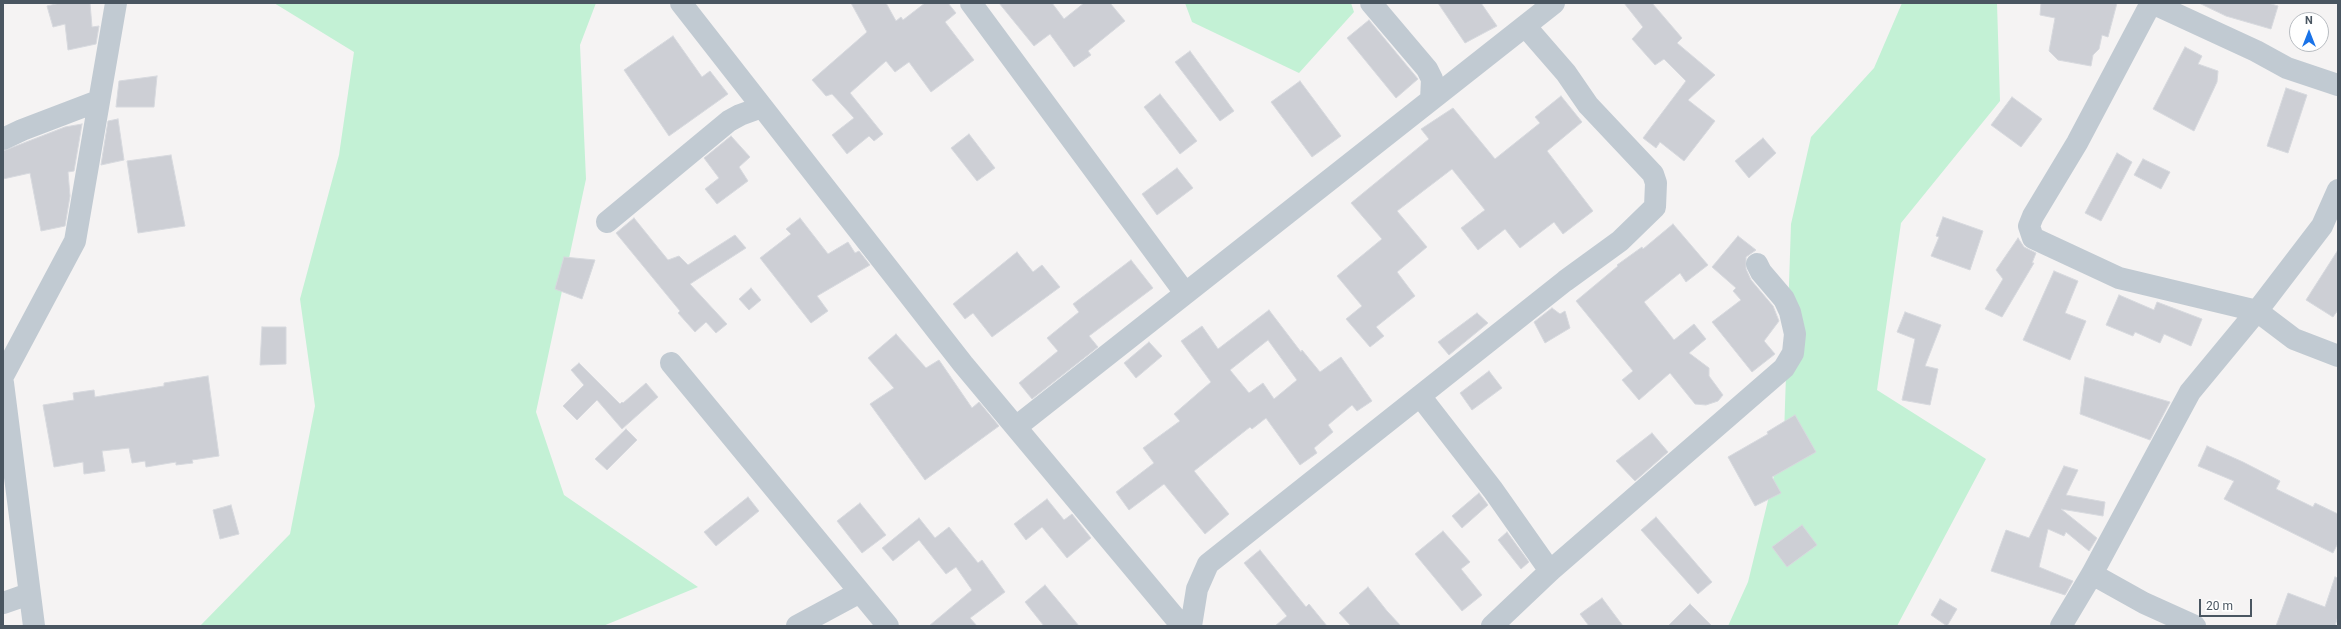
<!DOCTYPE html>
<style>
body{margin:0}
#map{position:relative;width:2341px;height:629px;overflow:hidden;background:#f5f3f3;font-family:Roboto,sans-serif}
canvas{display:block}
.frame{position:absolute;inset:0;border:4px solid #4a5661;pointer-events:none}
.north{position:absolute;left:2289px;top:12px;width:40px;height:40px;box-sizing:border-box;background:#fff;border:1px solid #b7bbc0;border-radius:50%;rotate:0deg;font-size:11px;font-weight:700;line-height:16px;text-align:center;color:#4a5661}
.north::after{content:'';display:block;margin:auto;width:14px;height:18px;background:#1a73e8;clip-path:polygon(50% 0,100% 100%,50% 72%,0 100%)}
.scale{position:absolute;left:2199px;top:599px;width:53px;height:18px;box-sizing:border-box;border:2px solid #4a5661;border-top:0;padding-left:5px;font-size:12px;line-height:14px;white-space:nowrap;color:#4a5661;-webkit-text-stroke:3px #fff;paint-order:stroke}
</style>
<div id="map">
<canvas width="2341" height="629"></canvas>
<div class="frame"></div>
<div class="north">N</div>
<div class="scale">20 m</div>
</div>
<script>
const ctx = document.querySelector('canvas').getContext('2d');
ctx.lineJoin = 'round';
function fillPath(path, color) { ctx.fillStyle = color; ctx.fill(path, 'evenodd'); }
const toPath = rows => new Path2D(rows.map(r => 'M' + r).join(''));
function trace(path, color, width, dash) { ctx.strokeStyle = color; ctx.lineWidth = width; ctx.lineCap = dash ? 'butt' : 'round'; ctx.setLineDash(dash || []); ctx.stroke(path); }
fillPath(toPath([
 [274,3,596,3,580,45,586,179,536,412,564,495,698,587,603,626,200,626,290,534,315,406,300,299,339,155,354,52],
 [1185,3,1351,3,1354,12,1299,73,1192,22],
 [1902,3,1997,3,2000,101,1901,223,1877,390,1986,459,1897,626,1728,626,1748,582,1784,435,1791,224,1811,137,1874,68]
]), '#c3f1d5');
const building = toPath([
 [60,3,90,3,92,27,99,26,96,44,68,50,65,24,53,27,47,6,60,3],
 [851,3,886,3,896,21,901,17,903,20,925,3,948,3,956,13,945,22,974,60,931,92,909,62,895,72,886,61,850,93,883,134,874,141,869,136,847,154,832,135,854,118,832,94,826,96,812,80,867,32,851,3],
 [999,3,1052,3,1064,19,1084,3,1110,3,1125,21,1088,51,1091,55,1074,67,1050,34,1034,46,999,3],
 [1438,3,1481,3,1497,26,1465,43,1438,3],
 [1624,3,1652,3,1682,38,1677,43,1715,75,1688,100,1715,121,1684,161,1660,142,1656,148,1643,138,1686,81,1664,59,1655,65,1632,39,1643,27,1624,3],
 [2041,3,2117,3,2108,37,2102,35,2099,49,2093,55,2091,66,2058,60,2049,51,2055,18,2040,15,2041,3],
 [2199,3,2268,3,2278,6,2271,29,2226,16,2199,3],
 [1369,20,1418,79,1396,98,1347,38,1369,20],
 [673,36,702,77,710,71,728,94,669,136,624,70,673,36],
 [2185,47,2202,56,2198,64,2218,71,2217,82,2194,131,2153,109,2185,47],
 [1190,51,1234,111,1220,121,1175,62,1190,51],
 [157,76,154,107,116,107,119,81,157,76],
 [1300,81,1341,136,1312,157,1271,102,1300,81],
 [2286,88,2307,95,2288,153,2267,146,2286,88],
 [1160,94,1197,141,1180,154,1144,107,1160,94],
 [1561,96,1582,122,1547,151,1593,211,1563,234,1554,222,1520,248,1505,229,1478,250,1461,228,1485,210,1452,169,1397,211,1427,247,1397,272,1415,296,1376,327,1384,336,1370,347,1346,319,1362,306,1337,276,1382,239,1351,203,1429,139,1421,129,1453,108,1495,159,1540,123,1535,117,1561,96],
 [2012,97,2042,119,2021,147,1991,125,2012,97],
 [118,119,124,160,101,165,108,121,118,119],
 [82,124,74,171,68,172,70,196,65,226,41,231,30,173,3,179,3,151,65,127,82,124],
 [969,134,995,168,977,181,951,148,969,134],
 [731,136,750,157,739,167,748,181,717,204,705,189,719,178,704,158,731,136],
 [1763,138,1776,153,1749,178,1735,161,1763,138],
 [2117,153,2132,162,2101,221,2085,213,2117,153],
 [171,155,185,226,138,233,127,161,171,155],
 [2143,159,2170,172,2161,189,2134,175,2143,159],
 [1177,168,1193,188,1157,215,1142,194,1177,168],
 [1943,217,1983,231,1970,270,1931,256,1939,237,1936,236,1943,217],
 [634,218,668,260,679,256,688,265,735,235,746,248,690,284,727,324,716,333,706,322,695,332,678,313,680,311,616,233,634,218],
 [800,218,828,254,848,242,855,253,859,251,870,265,817,296,828,311,811,323,760,258,791,234,786,229,800,218],
 [1673,224,1708,265,1686,282,1680,273,1644,302,1674,340,1694,324,1706,339,1689,353,1709,368,1709,376,1723,395,1718,401,1706,405,1695,404,1670,373,1639,400,1622,380,1633,371,1576,301,1618,266,1617,265,1642,247,1643,249,1673,224],
 [1738,236,1756,250,1746,257,1746,269,1751,280,1773,306,1779,321,1764,341,1775,354,1752,372,1712,322,1741,300,1733,291,1736,288,1712,267,1738,236],
 [2018,238,2024,247,2036,253,2032,263,2034,263,2002,317,1985,309,2003,279,1996,270,2018,238],
 [2338,250,2338,310,2333,317,2306,300,2338,250],
 [1017,252,1033,272,1042,265,1060,287,992,337,973,313,965,319,953,304,1017,252],
 [564,257,595,260,582,299,555,289,564,257],
 [1131,260,1153,288,1089,336,1098,347,1032,399,1019,383,1058,351,1047,338,1079,312,1073,304,1131,260],
 [2054,271,2078,281,2065,313,2086,321,2070,360,2023,340,2054,271],
 [751,288,761,300,749,310,739,299,751,288],
 [2119,295,2154,310,2157,302,2202,319,2191,346,2164,334,2160,343,2135,332,2133,336,2106,325,2119,295],
 [1552,308,1560,314,1565,311,1570,328,1545,343,1534,322,1552,308],
 [1269,310,1301,352,1302,350,1320,372,1341,357,1372,401,1357,411,1352,405,1328,425,1333,432,1314,448,1317,453,1300,465,1266,418,1252,429,1250,427,1194,471,1229,514,1205,534,1164,484,1129,510,1116,492,1154,463,1143,448,1180,421,1174,414,1211,382,1181,341,1202,326,1218,349,1269,310],
 [1268,340,1297,380,1274,399,1263,383,1249,393,1230,370,1268,340],
 [1905,312,1941,325,1925,366,1938,369,1930,405,1902,400,1915,339,1897,332,1905,312],
 [1477,313,1488,323,1449,355,1438,342,1477,313],
 [262,327,286,327,286,364,260,365,262,327],
 [896,334,926,368,939,360,972,408,979,402,999,426,925,480,870,404,894,388,868,358,896,334],
 [1149,342,1162,356,1136,378,1124,363,1149,342],
 [579,363,620,404,622,402,623,403,646,383,658,397,622,429,597,400,577,420,563,406,584,385,571,370,579,363],
 [1489,371,1502,388,1472,410,1460,393,1489,371],
 [208,376,219,456,192,460,193,463,176,465,176,462,146,467,145,461,132,463,129,448,102,451,105,471,84,474,83,462,54,467,43,405,74,400,73,393,94,390,95,397,164,386,164,383,208,376],
 [2085,377,2170,402,2150,440,2080,414,2085,377],
 [1795,415,1816,452,1772,477,1781,493,1755,506,1728,457,1768,434,1767,432,1795,415],
 [626,429,637,440,607,470,595,459,626,429],
 [1652,433,1668,452,1635,481,1616,461,1652,433],
 [2207,446,2243,462,2280,481,2276,489,2313,507,2315,503,2338,514,2338,543,2333,553,2224,499,2234,481,2198,466,2207,446],
 [2064,466,2078,470,2066,495,2105,502,2103,516,2061,509,2097,538,2089,551,2066,532,2064,536,2048,529,2039,567,2073,581,2065,595,1991,571,2006,530,2029,538,2064,466],
 [1479,493,1488,505,1462,528,1452,516,1479,493],
 [748,497,759,511,716,546,704,532,748,497],
 [1047,499,1064,520,1072,514,1091,538,1067,558,1042,527,1026,540,1014,524,1047,499],
 [860,503,886,535,862,553,837,521,860,503],
 [231,505,239,534,220,539,213,510,231,505],
 [1656,517,1712,582,1698,594,1641,530,1656,517],
 [919,518,935,538,949,527,978,563,982,560,1005,592,970,618,977,626,929,626,972,590,956,567,946,574,919,540,893,561,882,548,919,518],
 [1802,525,1817,545,1787,567,1772,547,1802,525],
 [1443,531,1470,562,1461,569,1482,595,1462,611,1415,554,1443,531],
 [1507,532,1529,562,1521,569,1498,540,1507,532],
 [1260,550,1306,607,1309,604,1327,626,1275,626,1287,616,1244,563,1260,550],
 [2335,577,2338,578,2338,616,2335,626,2276,626,2288,593,2325,607,2335,577],
 [1045,585,1079,626,1044,626,1025,602,1045,585],
 [1368,587,1387,611,1401,626,1351,626,1339,613,1368,587],
 [1602,598,1623,626,1589,626,1580,614,1602,598],
 [1940,599,1957,609,1947,626,1931,615,1940,599],
 [1690,604,1712,626,1668,626,1690,604]
]);
fillPath(building, '#cdcfd5');
trace(building, '#d7d9de', 1);
trace(toPath([
 [681,3,963,364,1182,626],
 [971,3,1185,293],
 [1371,3,1427,69,1432,79,1431,100],
 [2151,3,2077,143,2033,216,2029,226,2033,238,2119,278,2257,311,2294,339,2338,356],
 [2152,3,2256,51,2287,68,2338,85],
 [3,139,22,130,98,101],
 [607,222,729,121,740,115,762,107],
 [671,363,888,626],
 [3,376,75,241,116,3],
 [3,383,34,626],
 [1420,396,1493,490,1550,571],
 [1016,427,1554,3],
 [2092,574,2144,603,2195,626],
 [3,603,29,594],
 [797,626,860,592],
 [1191,626,1197,589,1208,564,1565,281,1620,241,1655,207,1656,183,1653,174,1588,105,1566,73,1526,27],
 [1492,626,1550,571,1784,368,1793,353,1795,334,1790,312,1784,299,1761,272,1757,264],
 [2061,626,2092,574,2190,392,2257,311,2322,226,2338,190]
]), '#c1cad2', 22);
</script>
